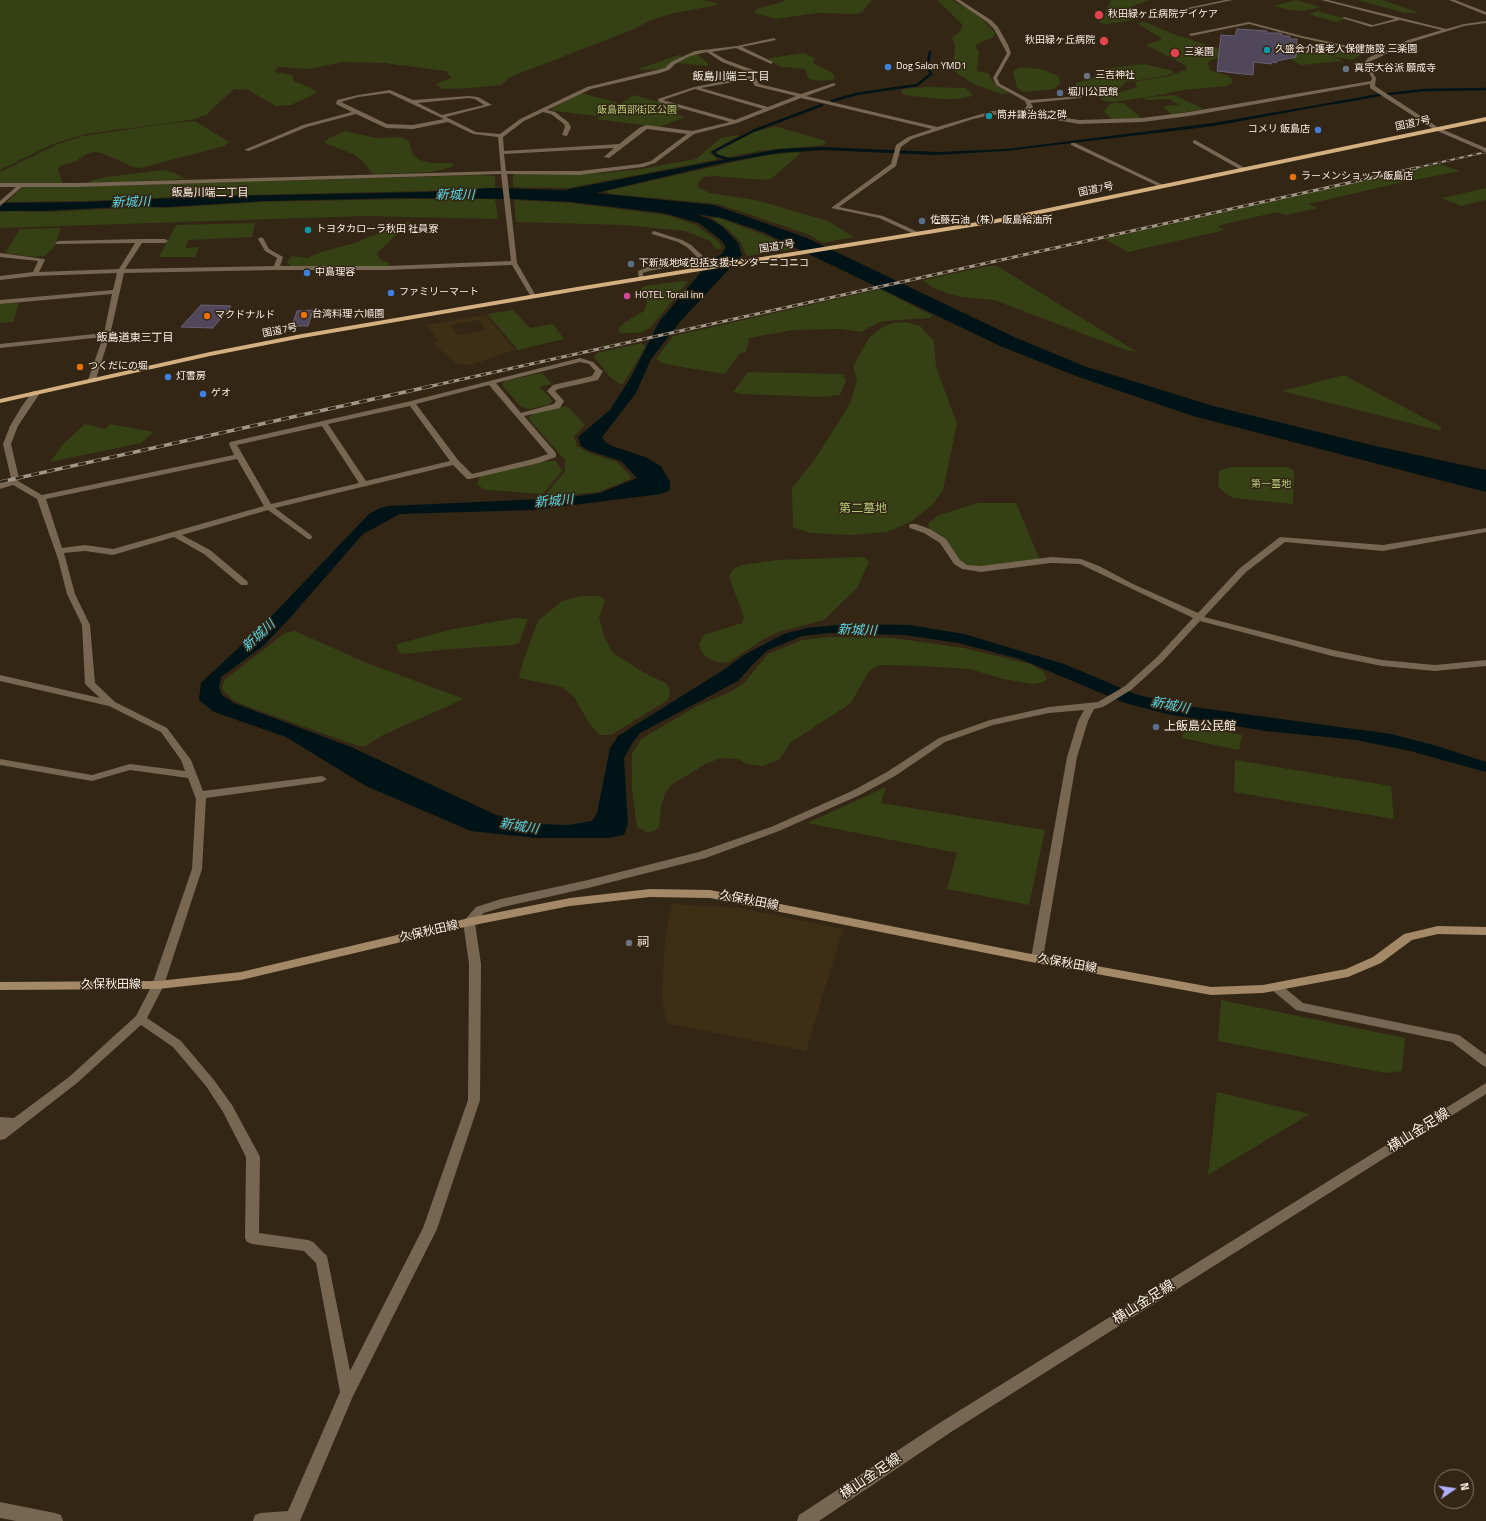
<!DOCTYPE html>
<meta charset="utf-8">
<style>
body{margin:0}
#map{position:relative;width:1486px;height:1521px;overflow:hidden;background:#332615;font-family:"Titillium Web",sans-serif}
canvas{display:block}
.north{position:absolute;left:1434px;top:1469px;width:40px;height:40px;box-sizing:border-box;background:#332615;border:1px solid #837769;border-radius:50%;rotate:77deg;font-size:11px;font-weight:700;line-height:16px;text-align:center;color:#faf1e6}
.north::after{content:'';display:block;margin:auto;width:14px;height:18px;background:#adaffb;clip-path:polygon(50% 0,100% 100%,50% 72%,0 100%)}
</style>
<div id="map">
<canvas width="1486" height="1521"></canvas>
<div class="north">N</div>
</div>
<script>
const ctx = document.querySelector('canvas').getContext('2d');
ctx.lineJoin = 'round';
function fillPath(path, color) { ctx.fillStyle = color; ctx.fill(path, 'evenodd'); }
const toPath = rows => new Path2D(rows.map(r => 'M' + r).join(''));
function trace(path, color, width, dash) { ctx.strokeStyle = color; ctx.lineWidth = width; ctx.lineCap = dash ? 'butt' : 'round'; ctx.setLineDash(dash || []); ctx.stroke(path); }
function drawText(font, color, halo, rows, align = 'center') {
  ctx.font = font + ' "Titillium Web","Noto Sans JP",sans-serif'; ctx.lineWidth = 3; ctx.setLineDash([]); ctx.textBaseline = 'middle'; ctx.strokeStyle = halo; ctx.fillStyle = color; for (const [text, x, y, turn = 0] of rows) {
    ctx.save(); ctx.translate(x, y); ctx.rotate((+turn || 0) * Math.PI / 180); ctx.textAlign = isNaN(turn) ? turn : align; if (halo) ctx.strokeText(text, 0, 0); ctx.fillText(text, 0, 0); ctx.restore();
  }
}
fillPath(toPath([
 [485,315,515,350,471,365,456,364,433,343,439,341,426,325],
 [478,320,486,330,458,335,451,325],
 [672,904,740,908,843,929,806,1051,666,1023,662,993,665,939]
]), '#3f2e16');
fillPath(toPath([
 [0,0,702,0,716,3,718,5,674,13,651,20,632,30,510,77,501,85,472,88,442,89,436,84,451,78,446,71,384,63,342,62,310,69,278,67,275,72,292,75,294,81,313,89,318,92,291,105,276,106,248,90,234,89,206,115,191,120,86,134,53,144,0,170],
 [783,0,872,0,862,12,856,14,817,13,776,19,754,13,757,9,786,1],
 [937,0,951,0,969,9,984,21,995,33,994,37,975,45,979,52,977,71,988,73,995,85,1010,93,1001,94,974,84,958,74,953,69,955,46,952,38,960,31,963,25],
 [1111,0,1150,0,1132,6,1129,13,1135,20,1106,24,1100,23],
 [1296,0,1320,7,1304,11,1290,10,1274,6],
 [1358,0,1382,0,1417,12,1416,13,1405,13],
 [1317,11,1346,19,1335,22,1309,14],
 [1145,22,1176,35,1223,50,1221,57,1209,61,1208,64,1210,70,1228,76,1231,78,1233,82,1227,86,1183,90,1160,95,1114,102,1104,101,1101,98,1137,87,1135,83,1138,81,1170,76,1187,69,1185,65,1146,45,1162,39,1137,23],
 [1352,48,1366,52,1352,60,1336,57,1331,54],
 [1320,50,1343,61,1301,65,1282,54],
 [804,53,815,58,813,63,833,73,835,79,822,81,812,80,808,78,805,69,781,67,769,60,770,58],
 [679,55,683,56,664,69,643,70,638,69],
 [689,55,698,55,707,62,708,66,677,63],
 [1144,64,1170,70,1174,73,1165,76,1126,82,1117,90,1099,93,1084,91,1076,87,1076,83,1093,78,1100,71,1109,68],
 [1021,67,1041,69,1059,76,1060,84,1054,89,1024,92,1017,88,1013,71],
 [927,87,966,88,973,96,957,99,941,99,912,96,903,94,901,91,904,89],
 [581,93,615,102,618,104,596,116,549,110],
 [634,95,683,109,672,113,685,117,659,127,596,119],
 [1174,95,1204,109,1171,114,1163,106,1179,105,1170,99,1146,100,1143,98],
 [1115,103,1124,103,1141,118,1115,120,1109,117,1104,111,1110,104],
 [195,121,229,142,224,146,141,168,133,167,102,153,94,152,86,154,76,161,60,166,58,169,62,183,0,183,0,172,58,144,83,136,110,132,163,124],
 [773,127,778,127,826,141,824,145,759,151,728,157,719,155,715,152,754,132],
 [345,131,376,138,401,137,409,141,413,155,420,160,431,163,451,163,453,164,453,166,449,168,432,172,376,174,371,173,367,166,355,155,325,143,325,141,329,138],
 [737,135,739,136,709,152,717,159,715,160,568,188,513,187,513,175,516,174,577,174,604,173,641,169,696,159,721,138],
 [798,152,800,154,771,179,762,180,713,176,704,177,697,184,699,188,710,193,756,200,828,221,854,237,823,243,810,235,718,204,613,194,608,193,606,191,761,156],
 [1441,164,1460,171,1399,183,1308,204,1318,208,1286,215,1277,212,1217,226,1225,230,1128,252,1104,239],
 [163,170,169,171,187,179,89,183,90,181,106,177],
 [480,175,495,176,495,188,428,191,201,196,85,201,7,202,24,186,77,187],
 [1486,188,1486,200,1461,206,1442,198],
 [405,199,495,199,498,219,365,216,0,228,0,212,14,211,49,212,142,207,165,208,264,202],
 [514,200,571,203,666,215,696,225,719,242,721,246,721,249,716,249,710,241,685,231,624,225,516,222],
 [711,218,719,218,762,234,794,249,747,256,740,241,725,227],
 [406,222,409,222,409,226,395,236,377,253,380,259,390,264,388,266,382,267,290,266,287,262,292,256,307,258,321,252,355,243],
 [255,223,252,237,188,240,186,248,199,247,195,257,159,257,176,225],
 [61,228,54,247,45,256,33,257,5,253,20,229],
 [989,266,997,266,1137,352,1126,350,994,300,962,297,949,294,931,287,923,280],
 [682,281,688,282,651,327,643,332,636,333,620,333,618,329,625,322,644,311,647,302,646,294,641,292,641,289,645,286],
 [880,289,933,316,929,318,897,320,880,322,861,332,842,329,793,330,749,338,746,352,740,353,725,374,676,366,662,363,656,359,673,336],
 [19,303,13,322,0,323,0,304],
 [513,310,530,328,553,324,564,339,518,350,487,314],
 [905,322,920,326,934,341,936,367,957,424,943,490,933,504,912,521,887,532,852,535,810,533,793,527,792,488,815,459,850,404,857,380,853,366,869,338,883,327,893,323],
 [641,343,646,346,623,384,620,384,611,378,594,357,597,353],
 [748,372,843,374,846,381,840,395,823,397,741,394,733,392],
 [542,373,552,384,540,387,553,401,548,405,529,409,521,407,502,385,505,381],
 [1344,375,1441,427,1441,431,1282,391],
 [567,406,585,425,574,436,577,446,587,452,617,462,630,475,631,479,598,492,551,497,546,494,565,471,565,460,528,418,535,413],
 [85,424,105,429,110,424,154,432,141,443,50,462,64,443],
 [548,461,556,461,562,471,543,494,486,490,477,485,480,476],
 [1230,467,1288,467,1294,470,1293,504,1233,498,1225,493,1218,486,1219,471],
 [978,503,1016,503,1040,560,981,567,964,565,945,539,929,528,928,523,939,515],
 [864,557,869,562,857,588,824,620,779,632,762,640,729,662,719,663,706,657,701,651,699,644,704,635,742,623,744,617,729,577,733,569,742,565,776,560],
 [580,596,599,596,605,600,599,617,604,636,613,653,643,672,667,684,670,691,668,700,611,735,601,735,598,734,588,721,574,697,562,687,519,678,522,664,538,621,562,601],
 [517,618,528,619,519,643,514,645,450,649,404,654,400,653,397,648,397,644,453,629],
 [295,631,367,663,464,699,383,735,366,746,358,746,249,707,233,700,222,689,224,680,285,633],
 [829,637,893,638,964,648,1030,664,1044,672,1047,678,1044,682,1033,684,1003,679,970,669,920,666,881,665,873,668,868,673,851,703,790,743,780,759,763,766,747,764,738,759,720,758,704,765,671,785,665,794,661,807,659,828,649,833,637,827,632,788,632,754,641,739,697,706,730,692,744,683,768,654,802,640],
 [1186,724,1242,735,1239,750,1182,738],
 [1235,760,1391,786,1394,819,1234,792],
 [886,787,881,803,1045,830,1029,905,947,889,957,853,807,823],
 [1221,1000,1405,1038,1402,1071,1386,1073,1218,1041],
 [1217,1092,1310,1114,1208,1175]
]), '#354014');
fillPath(toPath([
 [1340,101,1344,102,1214,126,1005,151,936,155,823,150,778,153,722,163,596,193,714,205,807,238,1014,337,1084,366,1213,406,1371,445,1486,470,1486,492,1193,416,1076,376,1000,346,763,232,722,218,695,214,710,219,723,227,738,243,742,255,679,323,651,359,636,393,602,437,605,442,612,446,645,457,661,466,670,482,670,490,661,494,533,510,400,514,363,534,289,619,263,646,221,677,219,688,222,695,234,703,351,747,496,815,538,824,568,825,592,821,597,813,610,748,618,736,725,669,744,655,784,634,807,628,848,624,910,625,964,634,1064,664,1138,695,1186,706,1391,734,1437,746,1486,762,1486,772,1410,751,1356,740,1265,731,1167,714,1125,703,1020,659,958,643,905,635,829,633,802,636,768,650,755,662,738,681,640,733,633,742,624,758,628,824,624,835,608,838,536,838,471,831,366,786,286,737,214,712,199,700,201,683,265,623,369,514,380,508,389,506,564,498,600,493,637,478,621,461,590,451,581,446,578,437,610,410,631,377,659,322,711,260,722,254,726,247,722,241,699,223,663,213,571,202,514,199,401,198,265,201,168,207,120,207,40,211,0,211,0,203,83,202,222,196,426,192,489,188,564,190,779,149,821,147,938,152,1007,149,1213,123]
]), '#001417');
trace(toPath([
 [832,101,856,94,917,85,931,74,927,67,930,52],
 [1335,103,1379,95,1425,90,1486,89],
 [731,160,718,156,713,152,753,131,822,105]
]), '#001417', 2.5);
const building = toPath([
 [1237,29,1267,31,1267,33,1279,33,1282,34,1282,36,1290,36,1290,39,1297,39,1296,57,1277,61,1276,63,1272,62,1271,64,1254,62,1253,75,1217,71,1221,35,1235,36,1237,29],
 [201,305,231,306,213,328,181,327,201,305],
 [313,310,308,326,292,326,297,311,313,310]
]);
fillPath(building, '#50475b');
trace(building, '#6a6075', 1);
fillPath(toPath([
 [955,0,960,0,991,20,998,27,1008,45,1011,53,997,78,1000,84,1030,100,1082,96,1080,98,1031,103,1033,107,1029,110,1040,114,1079,120,1142,118,1189,112,1371,81,1372,78,1366,68,1365,62,1368,58,1376,54,1302,38,1249,24,1191,36,1189,34,1249,22,1302,36,1381,53,1408,40,1442,30,1400,20,1371,27,1342,18,1344,17,1373,25,1395,19,1321,0,1328,0,1446,29,1464,24,1486,21,1486,23,1464,26,1412,42,1369,62,1370,68,1376,78,1375,86,1439,128,1486,148,1486,152,1435,130,1370,88,1370,84,1189,116,1142,122,1079,124,1039,117,1025,112,992,115,973,119,912,139,901,147,896,166,839,207,883,216,918,232,918,234,916,235,879,218,831,208,891,164,896,145,908,137,932,129,801,98,737,123,694,134,655,163,643,167,579,175,507,174,517,263,536,296,535,297,531,297,512,265,388,270,276,270,124,273,110,335,95,382,89,382,88,380,103,337,0,348,0,344,104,333,112,294,0,304,0,300,113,290,117,273,35,276,0,280,0,276,33,272,38,261,0,257,0,253,44,259,45,260,39,272,119,269,135,243,56,244,55,243,58,241,140,239,165,239,168,241,165,243,142,243,125,269,274,266,277,258,265,251,258,239,261,237,263,238,269,249,283,257,280,266,388,266,511,261,501,174,76,187,22,187,0,206,0,201,16,187,0,187,0,183,76,183,501,171,498,137,473,134,448,122,413,129,386,128,356,114,307,127,249,151,244,150,303,125,352,112,336,104,337,100,358,95,390,90,413,100,469,96,478,97,492,105,446,117,476,132,500,134,520,119,587,87,665,68,671,62,695,51,737,46,774,38,776,40,742,47,773,62,771,64,736,48,712,52,726,60,756,71,755,77,759,84,801,94,834,83,836,85,806,96,937,127,992,111,1024,109,1027,106,1025,101,996,85,993,78,1007,53,994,29,987,22,955,0],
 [707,52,722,62,751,73,751,76,694,87,658,99,659,102,730,122,692,131,646,125,639,128,619,144,504,151,503,137,524,121,543,112,551,114,564,124,565,127,562,135,567,136,571,127,568,122,555,112,547,110,591,89,660,73,669,70,675,64,690,56,707,52],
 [751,79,755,86,796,96,768,107,701,88,751,79],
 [695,89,763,109,735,120,663,100,695,89],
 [389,93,410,103,444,119,413,125,387,124,341,102,358,97,389,93],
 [469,98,475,99,484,105,442,115,418,103,469,98],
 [647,129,687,134,651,161,640,164,579,171,506,171,504,154,614,148,604,157,609,158,647,129],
 [1225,0,1233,0,1156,16,1154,15,1225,0],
 [1449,0,1455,0,1486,12,1486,15,1449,0],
 [1195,140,1245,168,1246,169,1241,170,1193,143,1193,141,1195,140],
 [1071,143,1075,143,1165,186,1160,187,1071,145,1071,143],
 [654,231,682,240,691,245,702,255,703,258,695,263,649,271,643,273,643,280,639,280,638,271,648,267,693,259,697,257,687,247,678,242,652,234,652,232,654,231],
 [580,358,593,362,601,370,603,371,598,380,558,389,555,391,564,401,560,408,524,416,556,453,556,457,539,463,470,479,467,479,453,465,275,508,311,535,312,537,311,539,308,539,268,510,182,535,210,550,247,581,248,583,247,585,241,585,204,554,174,537,113,555,85,551,64,553,75,594,90,625,95,683,115,702,167,728,191,760,203,791,322,776,327,779,322,782,206,798,202,869,164,985,147,1018,181,1041,214,1080,232,1105,258,1153,260,1157,259,1233,308,1240,313,1242,327,1256,350,1371,423,1228,468,1100,469,964,463,922,476,907,501,899,588,880,699,852,771,827,852,791,887,772,939,738,990,720,1049,707,1098,702,1125,686,1157,657,1193,618,1080,564,1051,563,981,572,962,569,954,564,940,543,924,533,910,528,909,526,910,524,916,524,930,529,946,539,960,560,967,565,981,566,1051,557,1081,559,1099,566,1133,584,1198,613,1240,568,1280,537,1383,545,1486,528,1486,532,1383,551,1285,542,1246,572,1204,617,1333,650,1382,660,1435,665,1486,660,1486,666,1435,671,1382,666,1332,656,1200,621,1163,661,1131,690,1103,707,1094,709,1088,721,1077,757,1043,958,1041,961,1037,962,1033,961,1031,958,1067,757,1078,721,1084,710,1049,713,993,725,945,742,895,776,860,795,779,831,706,858,588,888,503,907,484,913,475,923,481,964,480,1100,437,1229,353,1396,300,1521,253,1521,255,1515,261,1513,288,1511,340,1392,316,1263,304,1251,252,1244,247,1242,245,1238,246,1157,223,1112,206,1086,173,1047,141,1025,77,1083,5,1139,0,1140,0,1117,14,1118,69,1077,136,1016,152,985,192,869,196,799,188,778,130,770,92,781,0,765,0,759,92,775,130,764,185,771,181,760,161,732,109,706,0,681,0,675,100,698,85,684,82,625,67,594,58,559,37,499,13,485,0,489,0,484,10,481,11,478,3,444,10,426,22,406,33,391,39,391,40,393,18,426,11,444,19,478,18,481,42,495,234,455,229,444,230,442,411,401,580,358],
 [580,362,589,364,595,371,592,376,553,385,547,391,556,401,554,404,521,413,496,383,580,362],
 [489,385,548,454,533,459,472,474,458,460,416,404,489,385],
 [410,406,450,461,366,481,328,424,410,406],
 [322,426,359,483,271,504,237,445,322,426],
 [237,459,264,506,113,549,85,545,62,548,46,499,237,459],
 [1276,983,1280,984,1303,1003,1459,1035,1486,1055,1486,1067,1482,1065,1452,1042,1296,1010,1272,990,1270,987,1272,984,1276,983],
 [0,1502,55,1513,61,1515,63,1521,16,1521,0,1518,0,1502]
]), '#766652');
fillPath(toPath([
 [1486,1083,1486,1094,951,1432,819,1521,797,1521,799,1515,941,1422,1486,1083]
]), '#766652');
fillPath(toPath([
 [650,889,710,890,1026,953,1211,987,1263,985,1346,969,1373,957,1404,934,1438,926,1486,927,1486,935,1438,934,1412,940,1381,963,1348,977,1263,993,1211,995,1026,961,710,898,650,897,570,906,469,926,241,980,158,989,0,990,0,982,158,981,241,972,469,918,570,898,650,889]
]), '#a38968');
fillPath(toPath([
 [1486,117,1486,121,996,223,577,291,302,338,210,356,0,403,0,399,210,352,302,334,577,287,996,219,1486,117]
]), '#d4b080');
const railFar2 = toPath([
 [1411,169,1486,152]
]);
const railFar1 = toPath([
 [427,387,1416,168]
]);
const rail = toPath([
 [0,482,432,386]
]);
trace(railFar2, '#a19789', 2);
trace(railFar1, '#a19789', 3);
trace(rail, '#a19789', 3.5);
trace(railFar2, '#332615', 1.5, [4.5]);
trace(railFar1, '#332615', 2, [5.5]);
trace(rail, '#332615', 2.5, [8]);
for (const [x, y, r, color] of [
 [1099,15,5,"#e0444e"],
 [1104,41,5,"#e0444e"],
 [1267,50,4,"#0f9aa8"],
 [1175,53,5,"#e0444e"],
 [888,67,4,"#3f7fe0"],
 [1346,69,4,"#6b7280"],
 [1087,76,4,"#6b7280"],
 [1060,93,4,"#5c6f8a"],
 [989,116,4,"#0f9aa8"],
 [1318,130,4,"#3f7fe0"],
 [1293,177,4,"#e8710a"],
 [922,221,4,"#5c6f8a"],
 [308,230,4,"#0f9aa8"],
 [631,264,4,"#5c6f8a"],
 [307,273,4,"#3f7fe0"],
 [391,293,4,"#3f7fe0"],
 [627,296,4,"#d1479c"],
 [304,315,4,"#e8710a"],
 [207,316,4,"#e8710a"],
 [80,367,4,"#e8710a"],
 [168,377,4,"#3f7fe0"],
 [203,394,4,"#3f7fe0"],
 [1156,727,4,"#5c6f8a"],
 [629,943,4,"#6b7280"]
]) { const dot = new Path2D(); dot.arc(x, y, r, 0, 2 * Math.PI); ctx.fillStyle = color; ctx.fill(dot); trace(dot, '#332615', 1.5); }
drawText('10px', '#faf1e6', '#332615', [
 ["秋田緑ヶ丘病院デイケア",1108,15],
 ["秋田緑ヶ丘病院",1095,41,"right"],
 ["久盛会介護老人保健施設 三楽園",1275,50],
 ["三楽園",1184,53],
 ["Dog Salon YMD1",896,67],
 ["真宗大谷派 願成寺",1354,69],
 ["三吉神社",1095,76],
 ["堀川公民館",1068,93],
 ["筒井謙治翁之碑",997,116],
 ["コメリ 飯島店",1310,130,"right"],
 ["ラーメンショップ 飯島店",1301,177],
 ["佐藤石油（株） 飯島給油所",930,221],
 ["トヨタカローラ秋田 社員寮",316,230],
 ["下新城地域包括支援センターニコニコ",639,264],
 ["中島理容",315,273],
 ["ファミリーマート",399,293],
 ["HOTEL Torail inn",635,296],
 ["台湾料理 六順園",312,315],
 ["マクドナルド",215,316],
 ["つくだにの堀",88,367],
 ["灯書房",176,377],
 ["ゲオ",211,394]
], 'left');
drawText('10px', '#b3ca77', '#332615', [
 ["飯島西部街区公園",637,111],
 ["第一墓地",1271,485]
]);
drawText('10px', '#faf1e6', '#332615', [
 ["国道7号",1413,124,-12],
 ["国道7号",1096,190,-12],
 ["国道7号",777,247,-9],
 ["国道7号",280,331,-11]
]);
drawText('11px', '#faf1e6', '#332615', [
 ["飯島川端三丁目",731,77],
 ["飯島川端二丁目",210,193],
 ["飯島道東三丁目",135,338]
]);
drawText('12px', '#b3ca77', '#332615', [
 ["第二墓地",863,509]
]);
drawText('12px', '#faf1e6', '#332615', [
 ["上飯島公民館",1164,727],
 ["祠",637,943]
], 'left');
drawText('12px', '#faf1e6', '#332615', [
 ["久保秋田線",749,901,11],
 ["久保秋田線",429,932,-13],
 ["久保秋田線",1067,964,10],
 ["久保秋田線",111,985]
]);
drawText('italic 13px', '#58d5e4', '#332615', [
 ["新城川",455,196],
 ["新城川",131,203,-2],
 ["新城川",554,502,-5],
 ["新城川",857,631,2],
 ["新城川",259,636,-43],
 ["新城川",1170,706,11],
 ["新城川",519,827,9]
]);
drawText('14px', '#faf1e6', '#332615', [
 ["横山金足線",1419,1131,-32],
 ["横山金足線",1144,1303,-32],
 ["横山金足線",871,1477,-34]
]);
</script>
